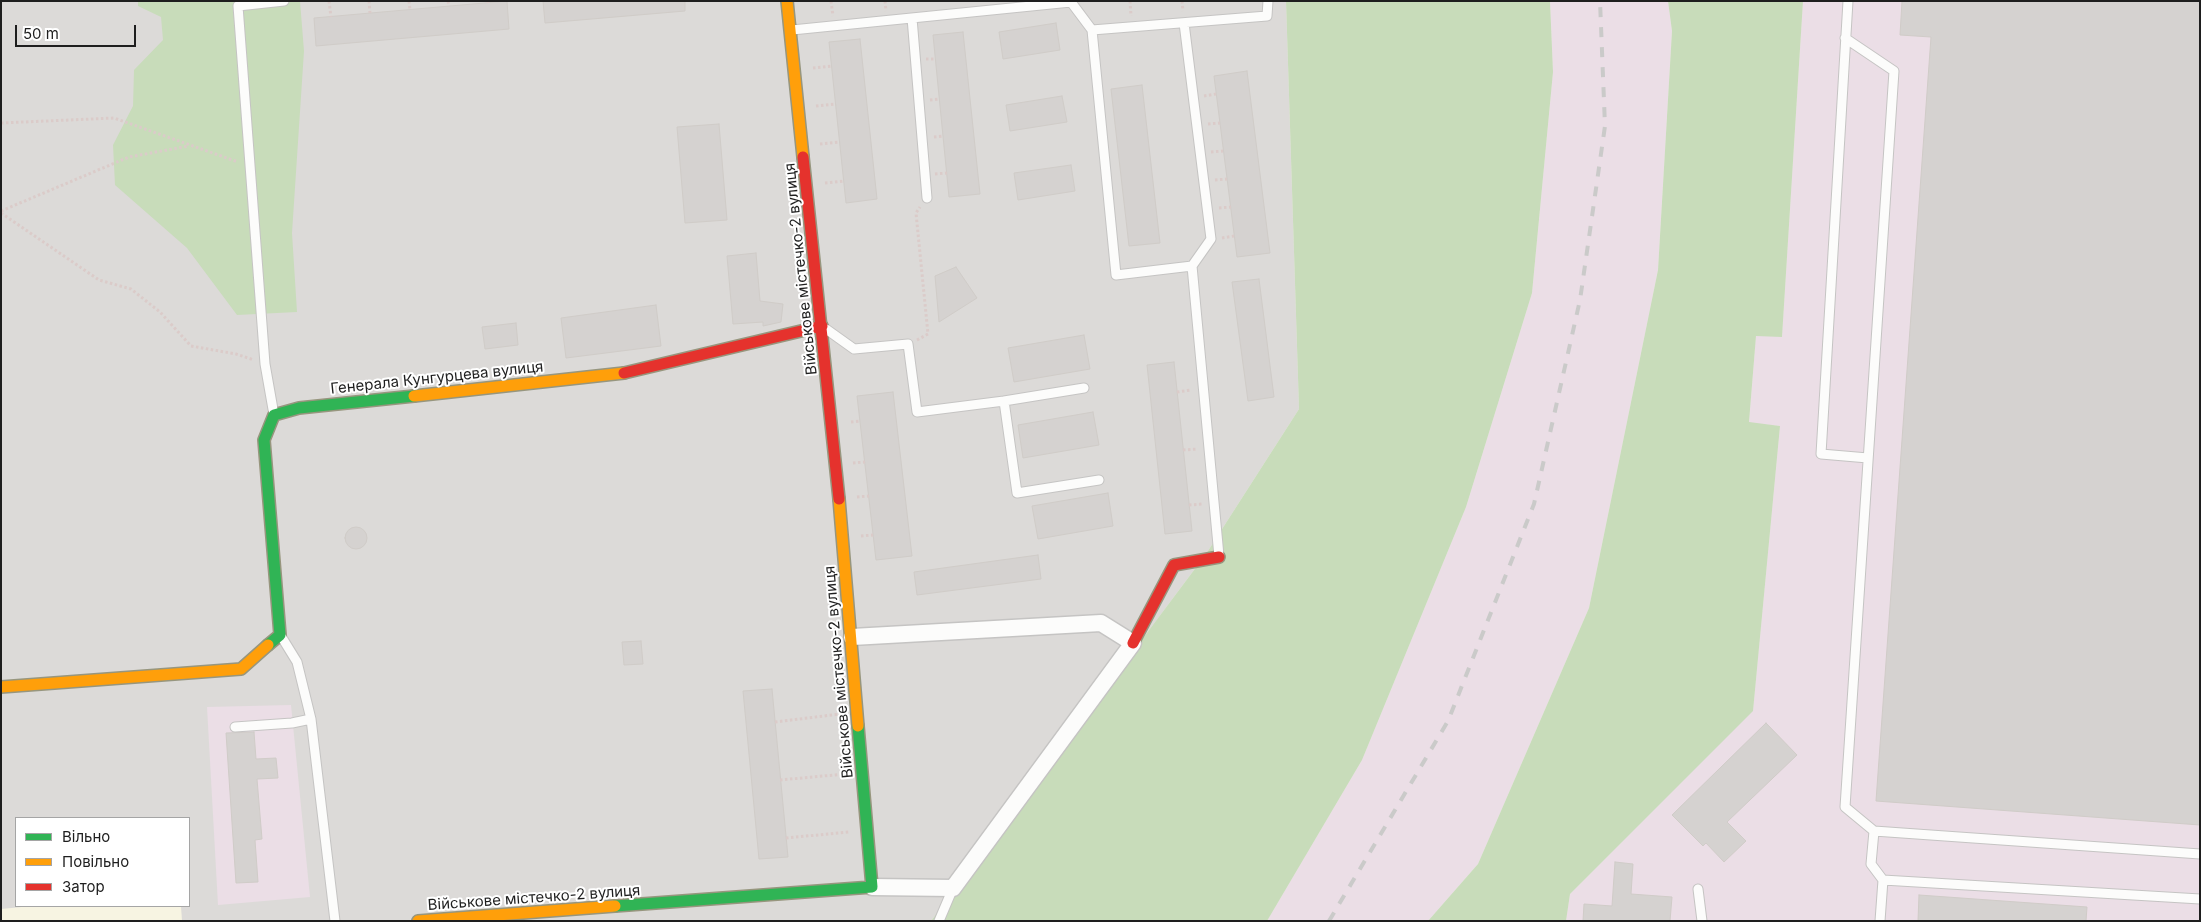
<!DOCTYPE html>
<meta charset="utf-8">
<style>
body{margin:0}
#map{position:relative;width:2201px;height:922px;overflow:hidden;background:#edeae7;font-family:Inter,sans-serif}
canvas{display:block}
.frame{position:absolute;inset:0;border:2px solid #1e1e1e;pointer-events:none}
.legend{position:absolute;left:15px;top:817px;width:175px;height:90px;box-sizing:border-box;background:#fff;border:1px solid #a5a5a5;margin:0;padding:6px 9px;list-style:none;font-size:15px;color:#1e1e1e}
.legend li{display:flex;align-items:center;gap:10px;height:25px}
.legend b{width:25px;border:1px solid #a5a5a5}
.scale{position:absolute;left:15px;top:25px;width:121px;height:22px;box-sizing:border-box;border:2px solid #1e1e1e;border-top:0;padding-left:6px;font-size:15px;line-height:18px;white-space:nowrap;color:#1e1e1e;-webkit-text-stroke:4px #fff;paint-order:stroke}
</style>
<div id="map">
<canvas width="2201" height="922"></canvas>
<div class="frame"></div>
<ul class="legend">
<li><b style="height:6px;background:#30b455"></b>Вільно</li>
<li><b style="height:6px;background:#ff9f0a"></b>Повільно</li>
<li><b style="height:6px;background:#e5322d"></b>Затор</li>
</ul>
<div class="scale">50 m</div>
</div>
<script>
const ctx = document.querySelector('canvas').getContext('2d');
ctx.lineJoin = 'round';
function fillPath(path, color) { ctx.fillStyle = color; ctx.fill(path, 'evenodd'); }
const toPath = rows => new Path2D(rows.map(r => 'M' + r).join(''));
function trace(path, color, width, dash) { ctx.strokeStyle = color; ctx.lineWidth = width; ctx.lineCap = dash ? 'butt' : 'round'; ctx.setLineDash(dash || []); ctx.stroke(path); }
function drawText(font, color, halo, rows, align = 'center') {
  ctx.font = font + ' Inter,sans-serif'; ctx.lineWidth = 4; ctx.setLineDash([]); ctx.textBaseline = 'middle'; ctx.strokeStyle = halo; ctx.fillStyle = color; for (const [text, x, y, turn = 0] of rows) {
    ctx.save(); ctx.translate(x, y); ctx.rotate((+turn || 0) * Math.PI / 180); ctx.textAlign = isNaN(turn) ? turn : align; if (halo) ctx.strokeText(text, 0, 0); ctx.fillText(text, 0, 0); ctx.restore();
  }
}
fillPath(toPath([
 [1,1,1286,1,1299,409,1206,554,931,921,1,921],
 [16,818,189,818,189,906,16,906]
]), '#dcdad8');
fillPath(toPath([
 [1550,1,1668,1,1672,31,1658,270,1589,608,1478,864,1428,921,1267,921,1362,760,1466,507,1532,293,1553,72],
 [1803,1,2200,1,2200,921,1566,921,1570,894,1753,710,1780,426,1749,423,1756,335,1782,336],
 [291,705,310,897,218,905,207,707]
]), '#ebdee6');
fillPath(toPath([
 [32,906,181,906,182,921,1,921,1,909]
]), '#f7f4e2');
fillPath(toPath([
 [138,1,300,1,304,51,292,233,297,312,237,315,187,248,115,185,113,145,133,106,134,70,163,40,161,17,138,6],
 [1286,1,1550,1,1553,72,1532,293,1466,507,1362,760,1267,921,931,921,1206,554,1299,409],
 [1668,1,1803,1,1782,337,1756,336,1749,422,1780,426,1753,711,1570,894,1566,921,1428,921,1478,864,1589,608,1658,270,1672,31]
]), '#c8dcba');
const building = toPath([
 [507,1,509,29,316,46,314,18,507,1],
 [543,1,685,1,685,11,545,23,543,1],
 [1902,1,2200,1,2200,825,1876,801,1931,37,1900,35,1902,1],
 [1056,23,1060,50,1003,59,999,32,1056,23],
 [963,32,980,194,949,197,933,35,963,32],
 [860,39,877,199,846,203,829,42,860,39],
 [1247,71,1270,253,1237,257,1214,76,1247,71],
 [1142,85,1160,243,1129,246,1111,89,1142,85],
 [1062,96,1067,122,1010,131,1006,105,1062,96],
 [719,124,727,220,685,223,677,127,719,124],
 [1071,165,1075,191,1018,200,1014,173,1071,165],
 [756,253,760,301,783,304,781,322,763,326,763,322,733,324,727,256,756,253],
 [956,267,977,298,939,322,935,276,956,267],
 [1259,279,1274,397,1248,401,1232,282,1259,279],
 [656,305,661,346,566,358,561,318,656,305],
 [516,323,518,345,485,349,482,327,516,323],
 [1084,335,1090,369,1014,382,1008,348,1084,335],
 [1174,362,1192,531,1165,534,1147,365,1174,362],
 [893,392,912,556,876,560,857,396,893,392],
 [1093,412,1099,445,1023,458,1018,425,1093,412],
 [1108,493,1113,526,1038,539,1032,506,1108,493],
 '345 538a11 11 0 1 1 22 0a11 11 0 1 1-22 0Z',
 [1038,555,1041,579,917,595,914,572,1038,555],
 [641,641,643,664,624,665,622,642,641,641],
 [772,689,788,857,759,859,743,691,772,689],
 [1766,723,1797,755,1727,822,1746,841,1724,862,1706,843,1703,846,1672,815,1766,723],
 [254,732,256,759,276,758,278,778,257,779,262,839,255,840,258,882,236,883,226,733,254,732],
 [1615,862,1633,864,1631,894,1672,897,1670,921,1583,921,1584,904,1612,906,1615,862],
 [1919,895,2087,907,2086,921,1918,921,1919,895]
]);
fillPath(building, '#d5d2d0');
trace(building, '#d0ccc8', 1);
const lane = toPath([
 [1848,1,1821,454,1868,458],
 [912,18,927,198],
 [1184,23,1211,239,1192,266],
 [792,30,1071,2,1092,30,1116,275,1192,266,1219,556],
 [1092,30,1267,16,1268,1],
 [1845,38,1894,71,1845,807,1874,831,1871,864,1883,880],
 [826,329,854,349,908,344,917,412,1004,401,1017,493,1099,480],
 [1004,401,1084,388],
 [274,415,265,364,238,6,284,1],
 [281,636,297,662,311,719,335,921],
 [235,727,292,723,311,719],
 [1874,831,2200,854],
 [1698,889,1702,921],
 [939,921,953,888],
 [1880,921,1883,880,2200,899]
]);
const street = toPath([
 [852,637,1101,623,1133,643,953,888,872,887]
]);
const fast = toPath([
 [268,645,280,635,264,440,274,415,299,408,414,396],
 [615,906,872,887,858,726]
]);
const slow = toPath([
 [787,1,803,157],
 [414,396,624,373],
 [839,499,858,726],
 [1,687,241,669,268,645],
 [418,921,615,906]
]);
const jam = toPath([
 [803,157,839,499],
 [624,373,822,326],
 [1133,643,1174,565,1219,557]
]);
trace(lane, '#c5c4c3', 11);
trace(street, '#c5c4c3', 19);
trace(fast, '#97967e', 14);
trace(slow, '#97967e', 14);
trace(jam, '#97967e', 14);
trace(toPath([
 [329,1,331,17],
 [369,1,370,13],
 [409,1,410,10],
 [448,1,449,6],
 [488,1,488,3],
 [831,1,833,16],
 [885,1,886,11],
 [1130,1,1131,16],
 [1182,1,1183,11],
 [926,59,935,59],
 [813,68,832,66],
 [1204,96,1216,94],
 [930,100,939,99],
 [816,106,836,104],
 [1,123,114,118,238,162],
 [1208,124,1220,123],
 [934,137,943,136],
 [820,144,840,142],
 [1211,152,1223,151],
 [935,174,947,173],
 [1215,180,1227,179],
 [825,183,844,181],
 [1219,208,1231,207],
 [1,211,129,157,189,146],
 [1,213,99,280,131,289,160,312,191,346,236,354,254,360],
 [1222,238,1234,236],
 [917,340,928,334,916,213,920,207],
 [1177,392,1191,390],
 [851,422,860,421],
 [1183,450,1198,449],
 [853,463,865,462],
 [857,497,869,496],
 [1189,505,1203,504],
 [861,536,873,535],
 [775,722,840,714],
 [780,780,845,774],
 [786,838,849,832]
]), '#dbcbc9', 3, [2.5, 2.5]);
trace(lane, '#fcfcfb', 9);
trace(street, '#fcfcfb', 16);
trace(fast, '#30b455', 11);
trace(slow, '#ff9f0a', 11);
trace(jam, '#e5322d', 11);
trace(toPath([
 [1329,921,1448,721,1534,504,1580,300,1605,126,1600,1]
]), '#cacac9', 4, [10, 10]);
drawText('15px', '#1e1e1e', '#fff', [
 ["Військове містечко-2 вулиця",801,269,-96],
 ["Генерала Кунгурцева вулиця",437,378,-6],
 ["Військове містечко-2 вулиця",839,672,-95],
 ["Військове містечко-2 вулиця",534,898,-4]
]);
</script>
